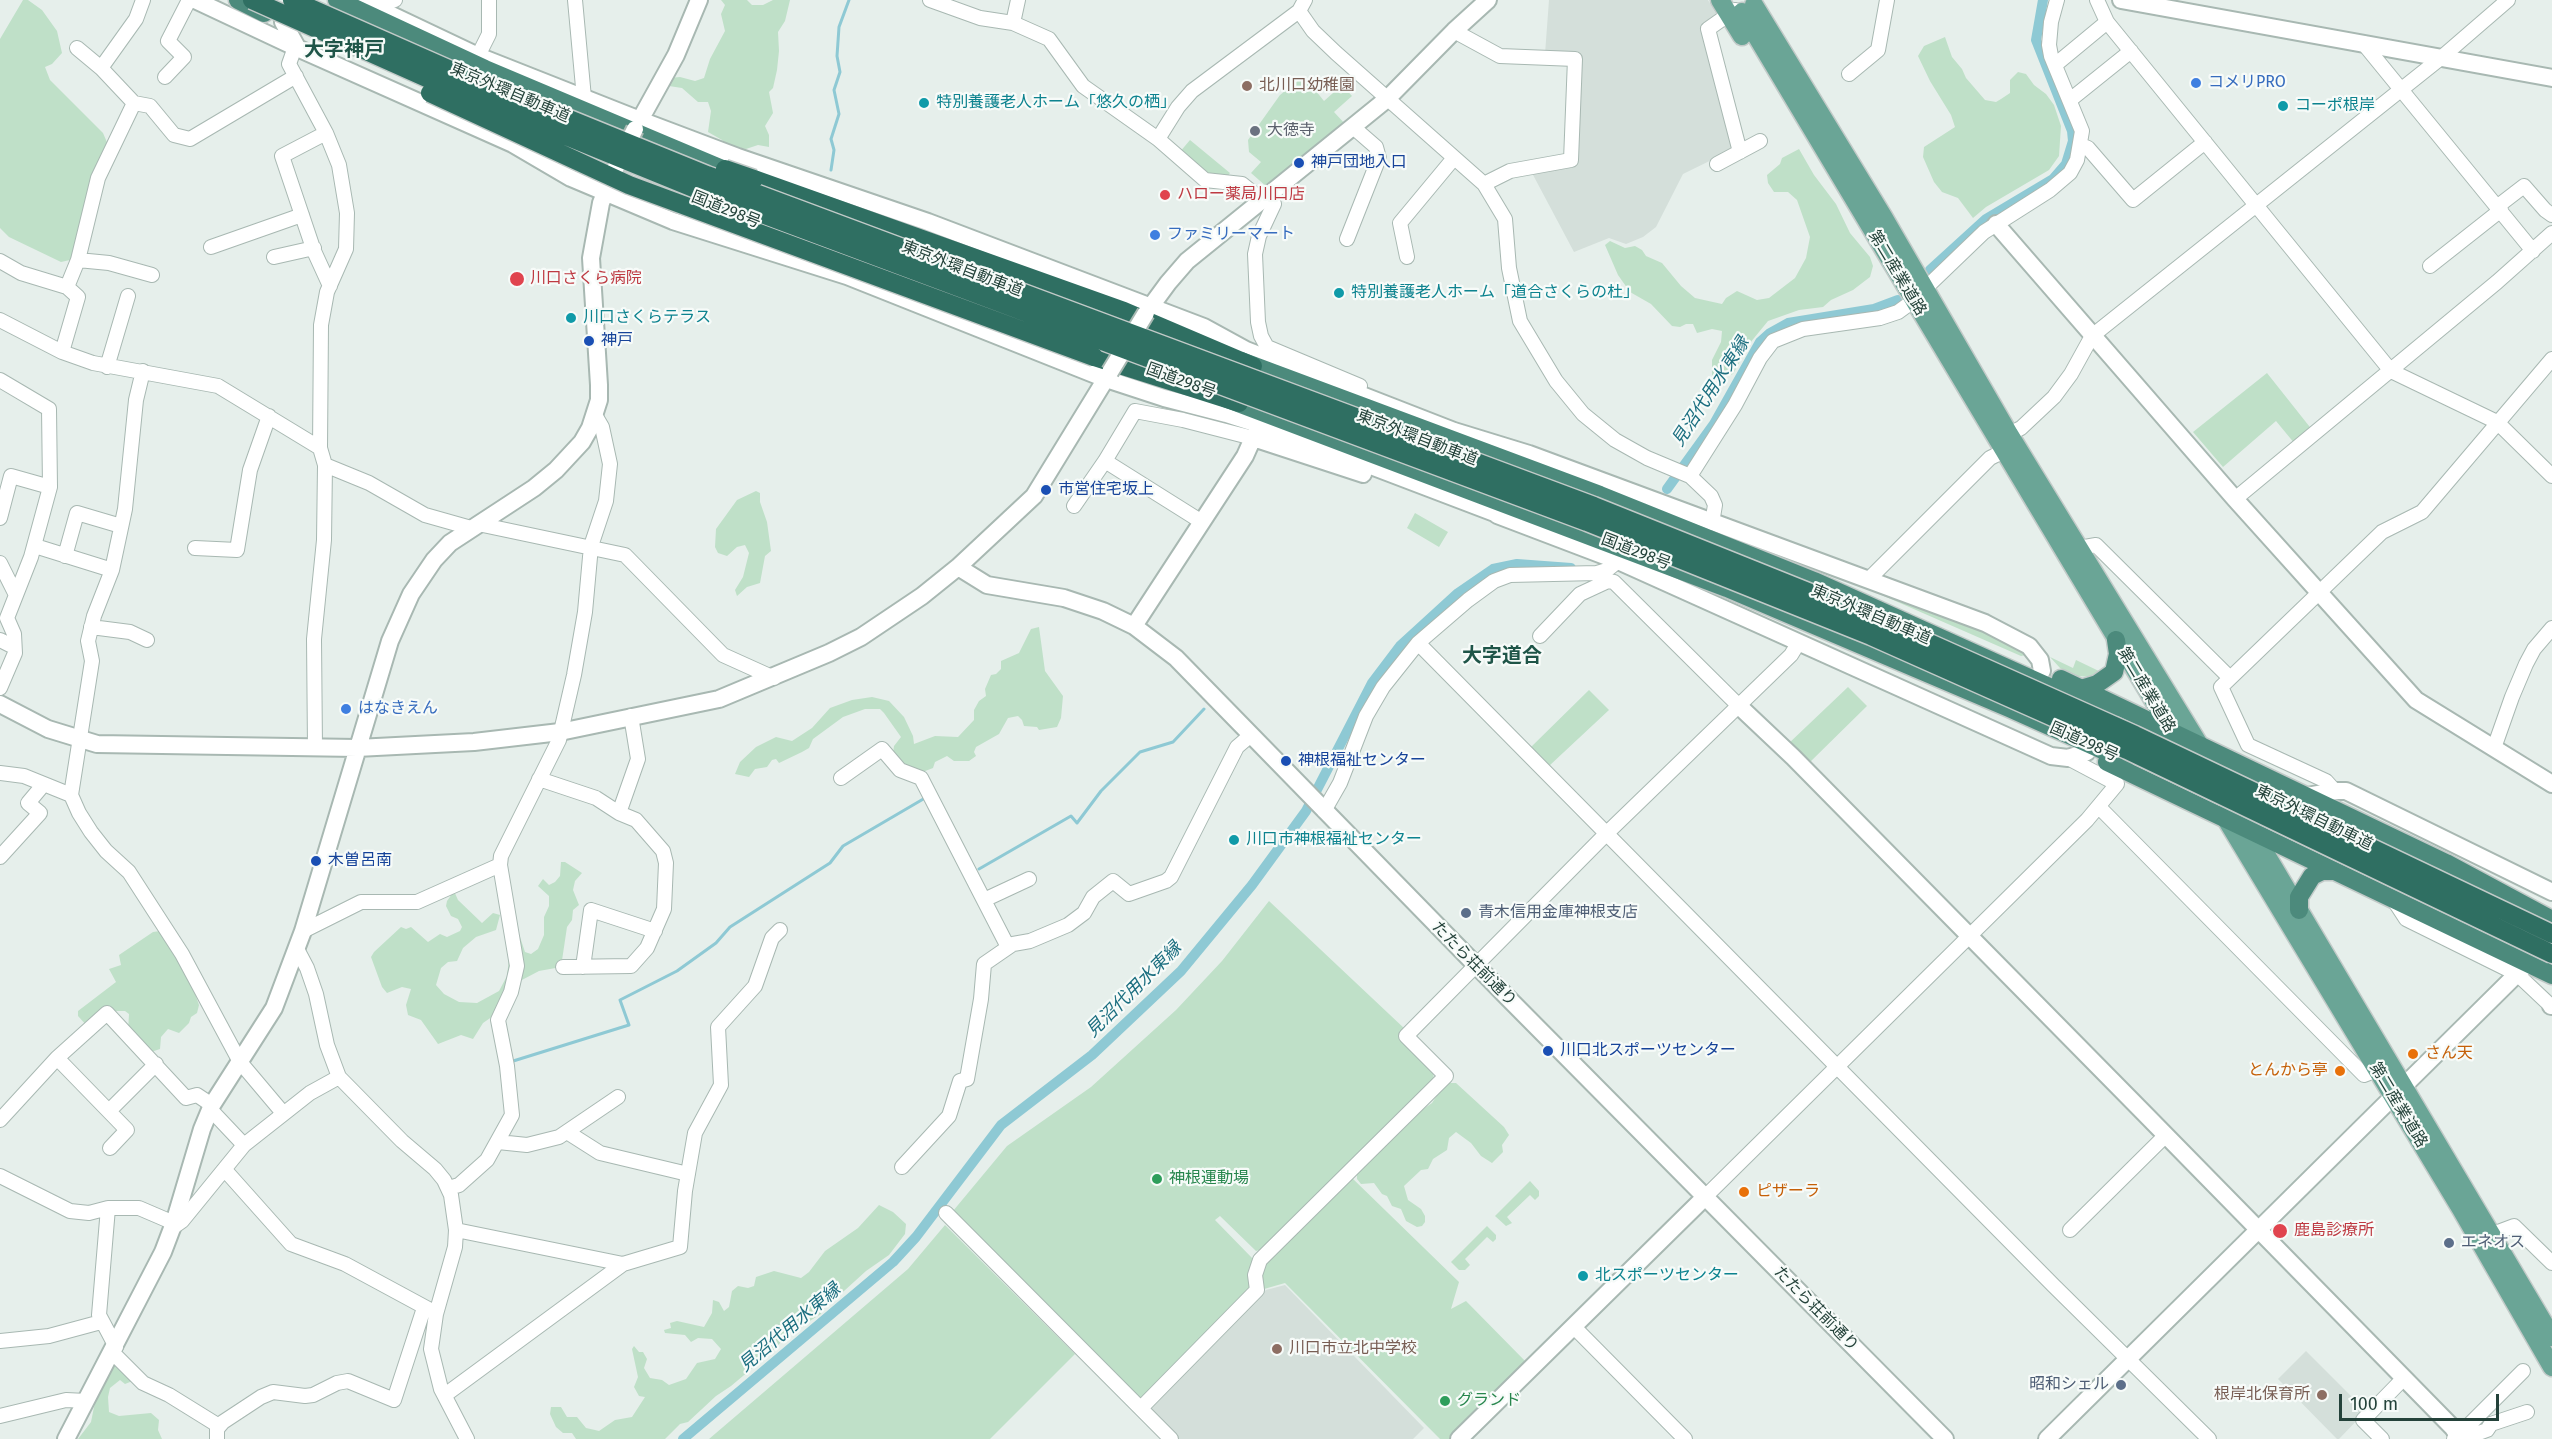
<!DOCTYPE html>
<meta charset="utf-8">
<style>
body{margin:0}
#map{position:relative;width:2552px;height:1439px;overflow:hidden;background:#e6efeb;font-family:"Fira Sans",sans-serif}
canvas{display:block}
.scale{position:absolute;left:2339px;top:1394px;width:160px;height:27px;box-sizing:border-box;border:3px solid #24423a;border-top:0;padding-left:8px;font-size:18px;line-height:21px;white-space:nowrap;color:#24423a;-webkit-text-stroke:4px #f7fbf9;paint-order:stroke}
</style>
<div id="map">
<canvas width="2552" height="1439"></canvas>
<div class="scale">100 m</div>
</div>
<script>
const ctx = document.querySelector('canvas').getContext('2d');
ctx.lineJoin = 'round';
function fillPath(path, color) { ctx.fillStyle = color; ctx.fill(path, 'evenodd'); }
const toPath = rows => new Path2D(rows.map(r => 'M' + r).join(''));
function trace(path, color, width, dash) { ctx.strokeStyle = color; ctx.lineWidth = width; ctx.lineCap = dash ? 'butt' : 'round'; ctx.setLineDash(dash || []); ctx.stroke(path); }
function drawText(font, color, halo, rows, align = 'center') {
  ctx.font = font + ' "Fira Sans","Noto Sans JP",sans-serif'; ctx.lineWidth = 4.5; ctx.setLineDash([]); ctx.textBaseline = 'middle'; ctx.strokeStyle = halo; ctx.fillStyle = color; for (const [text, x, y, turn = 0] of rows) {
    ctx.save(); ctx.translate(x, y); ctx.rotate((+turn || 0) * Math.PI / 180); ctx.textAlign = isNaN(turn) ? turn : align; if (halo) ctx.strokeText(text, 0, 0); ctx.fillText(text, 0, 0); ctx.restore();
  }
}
fillPath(toPath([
 [1549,0,1708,0,1716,14,1705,22,1703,29,1736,148,1683,174,1656,227,1643,237,1626,244,1609,238,1574,252,1532,173,1574,167,1577,164,1578,58,1545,54],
 [1285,1285,1424,1428,1413,1439,1177,1439,1147,1408,1266,1290],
 [2306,1351,2366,1411,2339,1439,2337,1439,2278,1379]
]), '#d4dfda');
fillPath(toPath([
 [23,0,28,0,42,10,57,31,62,53,52,64,45,67,50,80,103,133,109,147,76,247,70,260,61,262,9,237,0,228,0,39],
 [721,0,747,0,752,5,763,5,773,0,790,0,785,21,778,32,779,51,777,70,773,88,769,92,773,113,765,126,769,135,769,147,758,145,746,149,728,147,722,140,708,132,711,111,708,102,698,102,682,88,669,86,669,78,680,77,695,81,704,78,710,59,725,31,721,14,725,5],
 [1945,37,1952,57,1962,69,1966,78,1985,100,1996,102,2001,99,2010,93,2010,80,2018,72,2026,74,2034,85,2046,94,2054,105,2061,126,2059,156,2049,170,1986,207,1973,218,1958,198,1942,192,1934,182,1923,157,1924,147,1955,127,1951,115,1930,81,1918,56,1924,46],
 [1304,76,1324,101,1342,85,1352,96,1334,112,1346,125,1267,187,1251,173,1261,162,1249,152,1248,140,1280,95],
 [1190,140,1230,173,1227,177,1201,173,1179,153],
 [1799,149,1814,175,1836,204,1850,233,1870,257,1873,266,1870,277,1853,290,1831,300,1823,307,1799,310,1768,321,1750,343,1733,374,1716,379,1712,377,1712,360,1721,342,1722,331,1712,329,1697,333,1693,324,1686,324,1680,327,1672,326,1651,304,1630,292,1618,275,1605,245,1610,241,1625,248,1635,246,1642,250,1646,256,1662,263,1681,286,1695,298,1722,304,1726,298,1737,291,1757,300,1769,298,1795,278,1806,258,1810,237,1797,200,1788,192,1774,192,1768,183,1767,175,1780,164,1782,158],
 [2267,373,2313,431,2295,444,2276,421,2223,467,2193,432],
 [756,491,760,493,760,502,767,522,771,551,765,556,760,583,747,587,737,596,735,590,743,577,749,553,745,545,737,547,727,556,718,553,715,547,716,529,737,500],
 [1415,513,1448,532,1439,547,1407,528],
 [1717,533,1723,533,1962,619,2022,648,2026,655,2021,656,1852,582,1741,546],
 [1039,627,1045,671,1063,696,1061,718,1057,727,1039,730,1037,727,1024,726,1022,720,1018,716,1008,718,999,734,976,747,974,752,976,756,969,761,954,761,947,756,935,762,933,768,920,773,905,767,893,753,894,746,901,737,884,713,880,709,865,709,843,717,813,739,809,748,802,752,779,763,776,759,772,760,767,767,755,769,749,777,735,774,740,762,756,747,776,737,792,741,812,728,830,708,852,700,872,697,889,701,904,717,913,736,914,744,935,736,958,737,974,720,974,710,979,701,986,696,985,689,991,675,996,674,1001,669,1001,661,1019,653,1031,629],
 [2050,657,2073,668,2076,660,2103,673,2094,677,2076,676,2060,668],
 [1848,687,1867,706,1807,765,1787,745],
 [1589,690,1609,710,1549,766,1530,748],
 [561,862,565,862,582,873,575,881,573,890,579,905,573,910,572,920,567,927,561,967,539,971,520,981,496,1014,483,1023,473,1039,461,1035,438,1044,421,1020,408,1015,406,1005,411,989,402,987,387,993,382,987,371,957,374,952,401,927,406,929,411,927,428,942,440,934,447,937,460,931,462,927,458,919,451,916,446,906,447,901,454,891,458,900,482,923,493,913,500,915,496,930,476,937,463,948,457,961,448,962,441,968,436,985,444,994,459,1002,477,1003,499,991,507,976,510,950,518,931,525,952,531,954,538,949,544,935,544,917,549,906,549,896,538,886,543,879,549,885,555,882,560,876],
 [1269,901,1406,1030,1433,1071,1434,1080,1263,1249,1256,1251,1220,1216,1215,1220,1253,1259,1250,1293,1146,1400,1136,1398,953,1211,1007,1146,1091,1087,1176,1010,1222,961],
 [160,931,191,982,199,1005,197,1013,191,1017,189,1023,179,1033,168,1029,161,1037,160,1049,151,1052,128,1031,129,1014,125,1011,105,1011,88,1027,78,1016,78,1011,116,982,109,969,121,965,119,955,153,932],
 [1445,1083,1456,1083,1504,1127,1509,1135,1502,1145,1503,1152,1492,1163,1481,1156,1471,1143,1456,1132,1449,1138,1447,1150,1433,1159,1428,1169,1421,1170,1404,1186,1408,1200,1421,1209,1425,1216,1425,1222,1422,1226,1417,1227,1406,1221,1401,1209,1392,1206,1387,1196,1382,1194,1374,1183,1361,1184,1357,1179,1357,1171,1419,1112,1432,1103],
 [1351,1177,1459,1282,1451,1309,1466,1301,1527,1363,1449,1439,1440,1439,1285,1283,1264,1289,1260,1268],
 [1530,1181,1539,1191,1539,1196,1535,1200,1530,1195,1507,1217,1512,1223,1506,1226,1495,1216],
 [879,1205,893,1212,906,1224,905,1234,889,1255,866,1271,844,1291,833,1296,823,1304,821,1314,787,1335,774,1350,731,1386,716,1396,688,1422,680,1424,665,1439,576,1439,572,1433,563,1433,556,1427,550,1414,551,1407,561,1407,567,1417,577,1417,586,1428,595,1430,599,1431,615,1420,632,1417,645,1397,639,1396,634,1387,638,1377,632,1349,634,1346,639,1352,643,1352,647,1359,644,1368,650,1378,662,1380,669,1385,686,1379,697,1363,715,1359,721,1349,712,1339,698,1338,691,1342,685,1335,665,1333,664,1330,671,1328,670,1323,677,1321,704,1327,712,1313,713,1300,719,1302,724,1311,729,1307,732,1291,738,1286,748,1288,754,1286,756,1277,774,1271,801,1278,809,1272,825,1251,858,1228],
 [945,1225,1075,1354,990,1439,709,1439,908,1269],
 [1487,1226,1496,1235,1496,1239,1493,1242,1487,1237,1465,1259,1470,1265,1465,1270,1459,1270,1451,1262],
 [115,1363,135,1380,125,1384,120,1380,110,1388,108,1397,109,1412,119,1416,151,1413,159,1420,158,1430,162,1439,78,1439,91,1422,96,1397]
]), '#bfe0c8');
trace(toPath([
 [831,170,834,150,831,139,839,114,834,90,840,72,837,56,839,27,849,0],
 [979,869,1071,816,1077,823,1101,791,1140,752,1173,742,1204,709],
 [510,1062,629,1025,620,1000,677,971,716,943,730,927,830,863,843,846,925,798]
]), '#8ec9d4', 3);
trace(toPath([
 [1930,270,1986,219,2053,179,2066,164,2073,141,2072,131,2036,40,2043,0],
 [1667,489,1714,424,1760,342,1770,333,1788,323,1874,309,1898,300],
 [683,1439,893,1262,916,1237,1001,1125,1092,1055,1181,971,1252,885,1306,811,1372,683,1400,646,1458,593,1493,569,1517,564,1571,568]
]), '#8ec9d4', 10);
trace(toPath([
 [2125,760,2216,804],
 [2209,761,2309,807]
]), '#bfccc8', 18, [18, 9]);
const minor = toPath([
 [575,0,584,98],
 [930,0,980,18,1013,23,1049,39,1083,86,1158,139,1205,180,1242,184,1262,200],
 [2097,0,2107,22,2391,371,2497,422,2552,476],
 [376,7,395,0],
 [1735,10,1708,29,1740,152],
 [1299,11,1313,31,1336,53,1484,184,1505,219,1509,268,1520,321,1556,381,1583,414,1615,440,1647,458,1690,476],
 [1013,23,1018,0],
 [1454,31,1500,56,1575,59,1571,160,1510,171,1484,184],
 [2363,43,2533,251],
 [295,47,289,64,326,133,339,165,347,213,346,249,327,292,321,325,320,448,325,465,324,540,314,639,315,748],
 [77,48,101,68,134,103,150,106,174,135,190,139,296,76],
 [478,56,489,34,489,0],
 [2055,65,2107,22],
 [101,68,136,19,143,0],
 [1849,74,1878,50,1887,0],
 [165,77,184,57,168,41,189,0],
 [2070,100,2131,51],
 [326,133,282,156,314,251,330,286],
 [1158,139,1178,107,1192,91,1299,11,1305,0],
 [2081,145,2088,148,2133,200,2205,142],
 [1717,164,1760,141],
 [1269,195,1274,204,1259,236,1255,254,1258,322,1261,336,1267,347,1360,386],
 [2498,206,2524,186,2545,210,2552,215],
 [1347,239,1379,158,1376,147,1353,127],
 [211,247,302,215],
 [274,257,314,248],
 [1407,257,1400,223,1454,158],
 [78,260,109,263,152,275],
 [0,261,21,273,67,287],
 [2430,266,2501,210],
 [0,320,62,352,93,363,218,386,320,448],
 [62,352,78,297,67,287,78,260,98,178,134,103],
 [107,367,128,296],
 [0,380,49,409,50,487,31,557,7,618,14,634,15,653,0,688],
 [2009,434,2021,428,2054,397,2071,374,2092,336,2442,57,2508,0],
 [1105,461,1202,522],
 [325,465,369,483,425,515,471,528],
 [2235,499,2497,282,2552,233],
 [1074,506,1105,461,1135,411,1183,420,1253,438,1256,431],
 [0,518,11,476,50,487],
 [1712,523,1715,505,1711,496,1690,476,1735,405,1760,358,1773,341,1803,329,1880,318,1898,312,1909,304,1984,232,2050,190,2070,173,2077,160,2082,131,2051,56,2049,45,2051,22,2057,0],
 [478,524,625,555,723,655,774,678],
 [35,546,112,570],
 [195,548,237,550,250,470,269,416],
 [2079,548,2096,545,2230,678],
 [65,556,77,513,121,526],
 [0,563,16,595],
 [1869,579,1990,458,2004,451],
 [91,627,130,632,147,640],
 [1540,636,1580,594,1608,581,1614,582,1739,706],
 [0,640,14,647],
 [1418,643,2054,1286,2209,1439],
 [2494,748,2512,697,2526,664,2534,649,2552,628],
 [0,773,24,776,71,795,79,813,91,832,106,851,129,872,182,954,240,1062,283,1113],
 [841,778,882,749,900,770,921,778,1008,947],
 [539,779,596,798,619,813],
 [2335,791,2326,781,2248,745,2221,687,2382,532,2422,512,2552,359],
 [71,795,92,661,88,641,94,616,112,570,125,509,136,400,143,371],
 [2099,807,2364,1075,2377,1070],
 [1324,811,1340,783,1366,716,1383,687,1418,643,1468,600,1494,581,1510,575,1597,573,1607,570,1618,561],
 [0,857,40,813,28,803,44,784],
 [2393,899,2406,919,2517,974,2552,1007],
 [984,900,1029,879],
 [303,931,361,902,417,902,500,865,501,856,559,740,574,675,585,612,591,546,606,501,610,464,602,427,595,415],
 [297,949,307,968,316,994,327,1045,339,1077,402,1141,435,1169,444,1180,451,1195,456,1230,455,1247,436,1314,431,1349,441,1389,467,1439],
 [563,967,631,966,647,948,664,909,666,863,663,851,636,820,619,813,638,759,631,716],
 [583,967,591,910,655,931],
 [57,1058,127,1130,110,1148],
 [210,1109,244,1145],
 [109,1111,156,1064],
 [0,1120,57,1058,107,1013,186,1098,197,1095,212,1105],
 [567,1132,600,1153,688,1174],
 [498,1142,527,1145,559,1137,618,1097],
 [902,1167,949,1116,960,1081,967,1079,981,999,984,964,1013,944,1030,941,1068,925,1084,913,1093,897,1113,881,1129,894,1166,881,1171,877,1237,747,1251,735],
 [225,1170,291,1244,345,1264,432,1311],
 [0,1176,70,1211,89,1213,108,1208,139,1208,174,1223],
 [449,1188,459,1185,487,1160,512,1115,507,1066,498,1020,511,992,517,966,500,865],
 [1705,1197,2087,820,2117,784,2068,758],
 [108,1208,99,1315,116,1347],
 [946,1213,1171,1439],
 [172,1228,182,1221,244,1145,310,1093,339,1077],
 [456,1230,623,1264],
 [2070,1230,2166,1135],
 [2490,1235,2514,1226,2552,1263],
 [1574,1327,1685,1439],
 [0,1341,49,1336,101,1322],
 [113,1353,143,1383,169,1395,219,1426],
 [445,1395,623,1264,680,1247,685,1191,695,1133,721,1085,718,1027,755,986,772,938,780,930],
 [1141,1408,1257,1290,1255,1275,1260,1260,1446,1076,1406,1036,1607,833,1791,655,1799,642],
 [0,1416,66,1400,86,1401],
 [2453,1428,2469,1425,2523,1371],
 [217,1439,217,1429,223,1422,261,1397,273,1392,305,1396,313,1395,337,1383,348,1381,394,1400,424,1308],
 [2382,1439,2363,1420,2404,1378],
 [2454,1439,2467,1437,2487,1430,2491,1424,2527,1412]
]);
const tertiary = toPath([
 [195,0,295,47,513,144,571,178,673,221,847,276,1106,379,1164,398,1226,414,1279,431,1505,517],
 [360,0,478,56,640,120,738,157,928,222,1204,327,1246,350,1454,431,1529,454,1985,623,2029,646,2040,660,2042,671],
 [2121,0,2552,78],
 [283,22,298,49],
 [635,129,676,55,699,0],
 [1996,224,2235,499,2416,700,2552,784],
 [1146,313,1168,283,1187,261,1387,99,1454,31,1488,0],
 [1497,515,1618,561,2051,756,2068,758,2087,752],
 [958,567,987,585,1064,598,1103,611,1134,626,1176,658,1508,998,1945,1439],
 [1134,626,1245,456,1253,438,1363,474],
 [0,704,48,729,97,744,357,748,474,742,560,732,719,699,829,653,861,637,922,596,958,567,1034,496,1110,372],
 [1739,706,1793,757,2144,1113,2453,1428,2459,1437],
 [2307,796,2335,791,2346,791,2552,892],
 [2551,1006,2552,1006],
 [66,1439,163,1252,174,1223,202,1129,212,1105,274,1008,303,931,390,641,411,594,434,560,450,543,534,488,556,470,582,442,590,428,599,400,599,385,591,258,601,203,613,173],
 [1459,1439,1705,1197],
 [2047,1439,2523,968]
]);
const primary = toPath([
 [1720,0,1742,36],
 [1754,5,1884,218,2009,434,2252,831,2552,1337],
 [1742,12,2194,768],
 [2223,814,2461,1209,2552,1367]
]);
const trunk = toPath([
 [238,0,264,13],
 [337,0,485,69,739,176],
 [712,204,786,234],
 [1241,361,1600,495,1814,581,2109,714],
 [1225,398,1727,588,2009,708,2125,760],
 [2061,679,2446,863,2552,920],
 [2084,688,2097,684,2114,672,2118,654,2116,640],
 [2107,762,2552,975],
 [2299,910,2299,897,2312,876,2322,871,2335,871]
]);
const motorway = toPath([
 [754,179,1124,311,1253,366],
 [1094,357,1239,403]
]);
trace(minor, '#a8b8b2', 16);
trace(tertiary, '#a8b8b2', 20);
trace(primary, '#c2cac8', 21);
trace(trunk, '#c2cac8', 21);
trace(motorway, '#c2cac8', 21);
trace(minor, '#fff', 14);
trace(tertiary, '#fff', 16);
trace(primary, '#6aa596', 18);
trace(trunk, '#4c8a7c', 18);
trace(motorway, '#2f6f62', 18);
const tertiaryBridge = toPath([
 [613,173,635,129],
 [1110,372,1146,313]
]);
const motorwayBridge = toPath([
 [252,0,458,92,698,190,1587,522,1871,636,2127,750,2552,954],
 [292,0,471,79,707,175,1594,506,1878,620,2135,735,2552,934],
 [430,93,629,185,1094,357],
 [725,169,754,179]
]);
trace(tertiaryBridge, '#a8b8b2', 20, []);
trace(motorwayBridge, '#c2cac8', 21, []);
trace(tertiaryBridge, '#fff', 16);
trace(motorwayBridge, '#2f6f62', 18);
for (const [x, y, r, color] of [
 [2196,83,6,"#3f7fe0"],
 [1247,86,6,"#8d6e63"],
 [924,103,6,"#0f9aa8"],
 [2283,106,6,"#0f9aa8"],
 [1255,131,6,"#6b7280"],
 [1299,163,6,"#1a4fb4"],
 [1165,195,6,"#e0444e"],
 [1155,235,6,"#3f7fe0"],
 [517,279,8,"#e0444e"],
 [1339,293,6,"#0f9aa8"],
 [571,318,6,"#0f9aa8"],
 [589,341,6,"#1a4fb4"],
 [1046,490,6,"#1a4fb4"],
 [346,709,6,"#3f7fe0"],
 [1286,761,6,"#1a4fb4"],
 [1234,840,6,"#0f9aa8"],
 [316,861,6,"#1a4fb4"],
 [1466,913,6,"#5c6f8a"],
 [1548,1051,6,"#1a4fb4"],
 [2413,1054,6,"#e8710a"],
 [2340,1071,6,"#e8710a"],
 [1157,1179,6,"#2e9e5b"],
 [1744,1192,6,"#e8710a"],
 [2280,1231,8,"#e0444e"],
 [2449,1243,6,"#5c6f8a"],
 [1583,1276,6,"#0f9aa8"],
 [1277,1349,6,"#8d6e63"],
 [2121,1385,6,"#5c6f8a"],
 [2322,1395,6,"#8d6e63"],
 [1445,1401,6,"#2e9e5b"]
]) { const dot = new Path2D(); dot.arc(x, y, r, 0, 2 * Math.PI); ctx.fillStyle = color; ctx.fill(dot); trace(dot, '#f7fbf9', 2); }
drawText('16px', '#366cbe', '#f7fbf9', [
 ["コメリPRO",2208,83],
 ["ファミリーマート",1167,235],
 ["はなきえん",358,709]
], 'left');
drawText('16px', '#785e54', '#f7fbf9', [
 ["北川口幼稚園",1259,86],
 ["川口市立北中学校",1289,1349],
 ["根岸北保育所",2310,1395,"right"]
], 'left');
drawText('16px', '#24423a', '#f7fbf9', [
 ["東京外環自動車道",510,93,23],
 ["国道298号",726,210,22],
 ["東京外環自動車道",962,269,21],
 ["第二産業道路",1897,273,59],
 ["国道298号",1181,381,20],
 ["東京外環自動車道",1417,438,21],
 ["国道298号",1636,552,21],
 ["東京外環自動車道",1871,615,23],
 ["第二産業道路",2146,690,59],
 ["国道298号",2084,742,24],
 ["東京外環自動車道",2314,818,26],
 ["たたら荘前通り",1474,964,45],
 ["第二産業道路",2398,1105,59],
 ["たたら荘前通り",1816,1309,45]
]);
drawText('16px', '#0d838f', '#f7fbf9', [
 ["特別養護老人ホーム「悠久の栖」",936,103],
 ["コーポ根岸",2295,106],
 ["特別養護老人ホーム「道合さくらの杜」",1351,293],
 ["川口さくらテラス",583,318],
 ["川口市神根福祉センター",1246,840],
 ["北スポーツセンター",1595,1276]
], 'left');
drawText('16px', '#5b616d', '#f7fbf9', [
 ["大徳寺",1267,131]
], 'left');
drawText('16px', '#164399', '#f7fbf9', [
 ["神戸団地入口",1311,163],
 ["神戸",601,341],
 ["市営住宅坂上",1058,490],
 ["神根福祉センター",1298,761],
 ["木曽呂南",328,861],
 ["川口北スポーツセンター",1560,1051]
], 'left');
drawText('16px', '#be3a42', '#f7fbf9', [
 ["ハロー薬局川口店",1177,195],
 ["川口さくら病院",530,279],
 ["鹿島診療所",2294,1231]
], 'left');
drawText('16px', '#4e5e75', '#f7fbf9', [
 ["青木信用金庫神根支店",1478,913],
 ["エネオス",2461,1243],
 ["昭和シェル",2109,1385,"right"]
], 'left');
drawText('16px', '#c56008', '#f7fbf9', [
 ["さん天",2425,1054],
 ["とんから亭",2328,1071,"right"],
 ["ピザーラ",1756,1192]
], 'left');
drawText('16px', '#27864d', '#f7fbf9', [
 ["神根運動場",1169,1179],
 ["グランド",1457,1401]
], 'left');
drawText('italic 18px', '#1c6f80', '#f7fbf9', [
 ["見沼代用水東縁",1711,392,-57],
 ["見沼代用水東縁",1134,990,-45],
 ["見沼代用水東縁",790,1328,-40]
]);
drawText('bold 20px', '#1f5548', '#f7fbf9', [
 ["大字神戸",344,50],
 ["大字道合",1502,656]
]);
</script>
